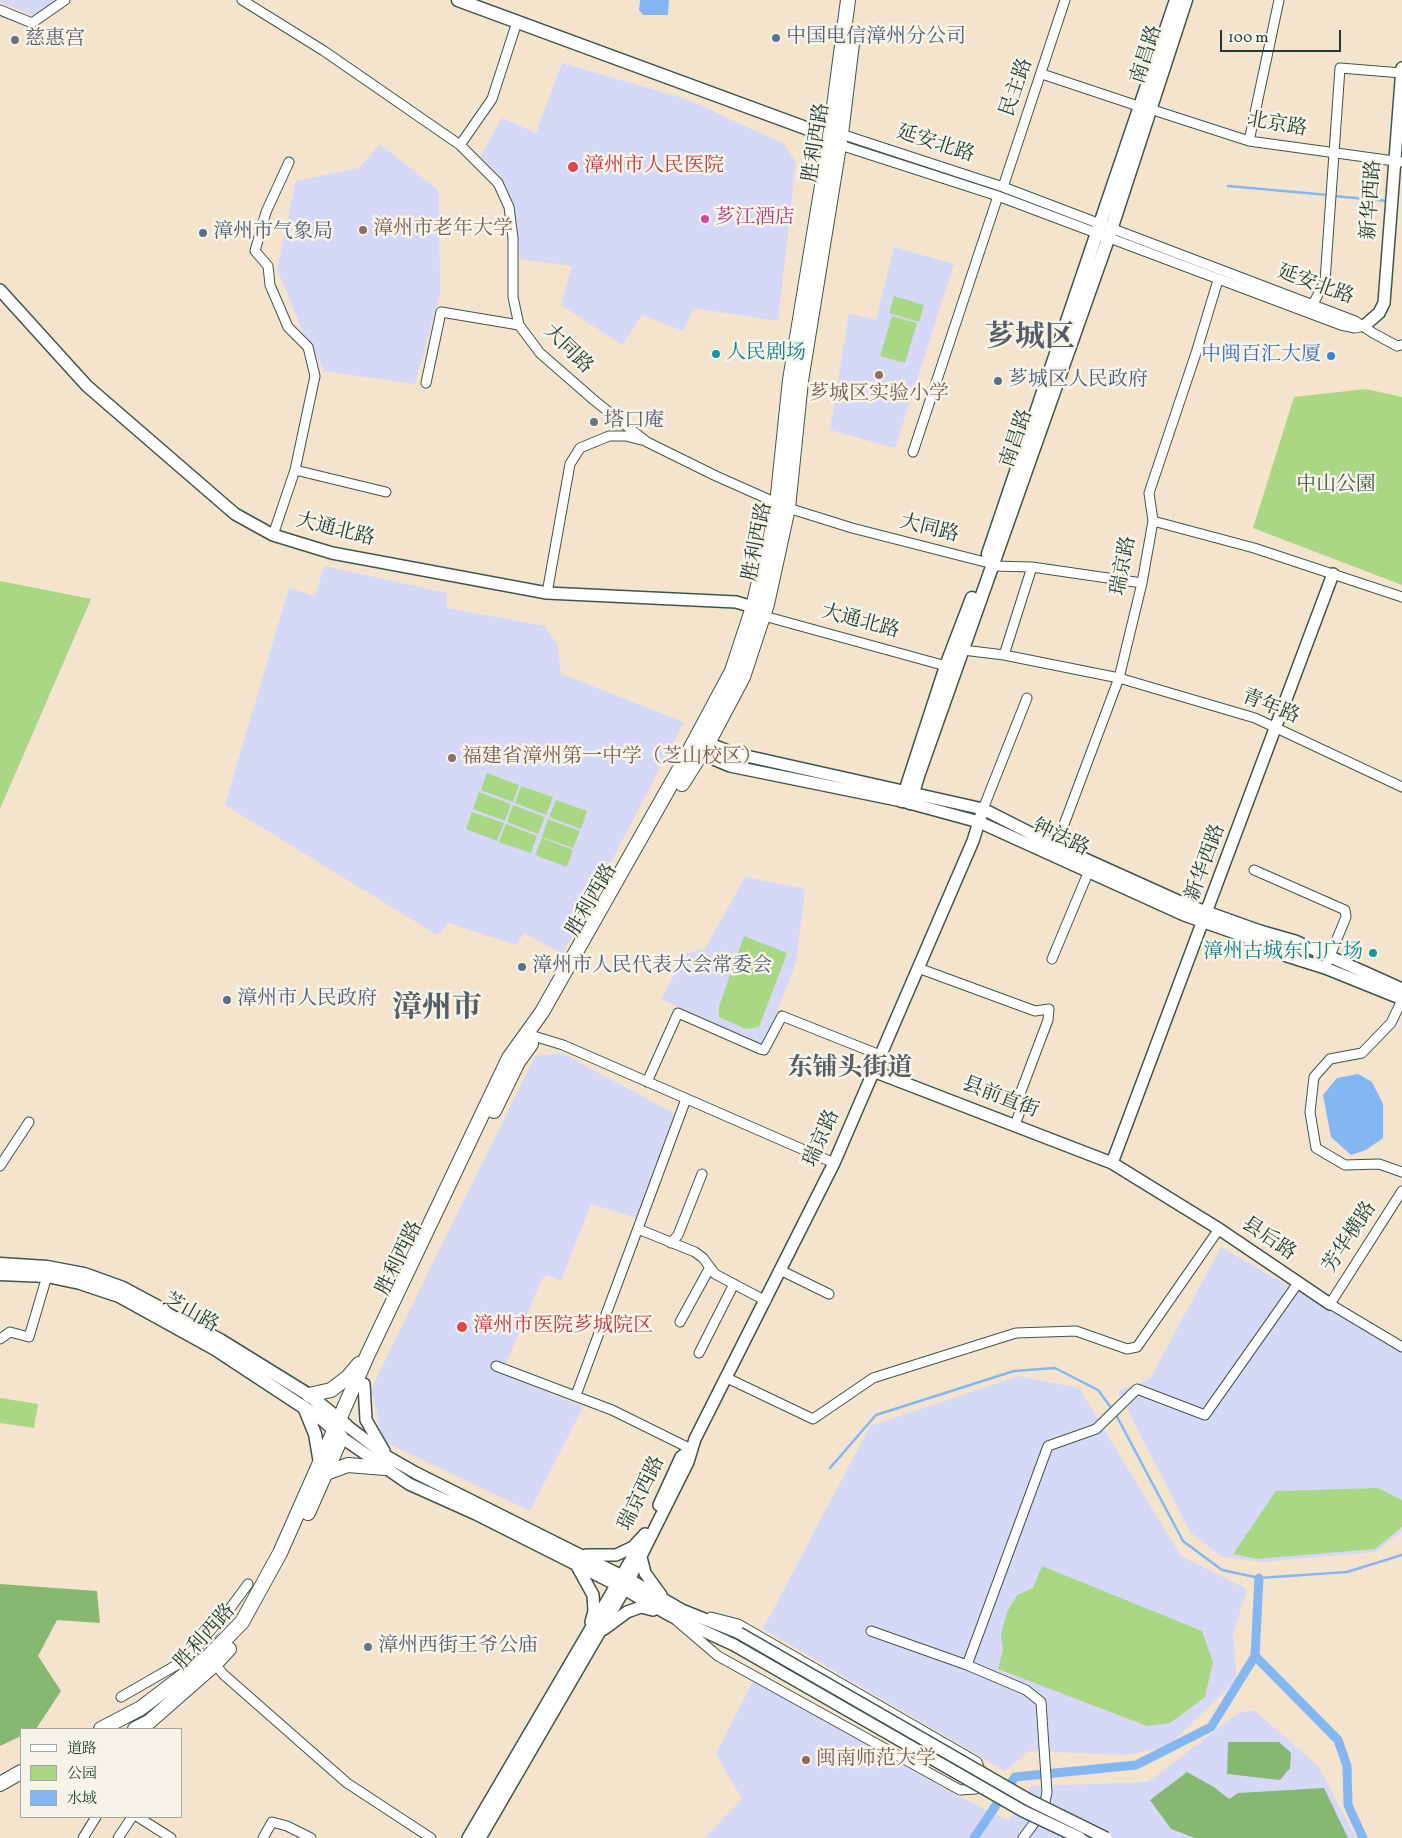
<!DOCTYPE html>
<meta charset="utf-8">
<style>
body{margin:0}
#map{position:relative;width:1402px;height:1838px;overflow:hidden;background:#f4e4cd;font-family:Vollkorn,"Noto Serif SC",serif}
canvas{display:block}
.legend{position:absolute;left:20px;top:1728px;width:162px;height:90px;box-sizing:border-box;background:#f7f3e8;border:1px solid #a1aaa0;margin:0;padding:6px 9px;list-style:none;font-size:15px;color:#1f3d34}
.legend li{display:flex;align-items:center;gap:10px;height:25px}
.legend b{width:25px;border:1px solid #a1aaa0}
.scale{position:absolute;left:1220px;top:30px;width:121px;height:22px;box-sizing:border-box;border:2px solid #1f3d34;border-top:0;padding-left:6px;font-size:15px;line-height:18px;white-space:nowrap;color:#1f3d34;-webkit-text-stroke:4px #f7f3e8;paint-order:stroke}
</style>
<div id="map">
<canvas width="1402" height="1838"></canvas>
<ul class="legend">
<li><b style="height:6px;background:#fff"></b>道路</li>
<li><b style="height:14px;background:#aad784"></b>公园</li>
<li><b style="height:14px;background:#84b7f1"></b>水域</li>
</ul>
<div class="scale">100 m</div>
</div>
<script>
const ctx = document.querySelector('canvas').getContext('2d');
ctx.lineJoin = 'round';
function fillPath(path, color) { ctx.fillStyle = color; ctx.fill(path, 'evenodd'); }
const toPath = rows => new Path2D(rows.map(r => 'M' + r).join(''));
function trace(path, color, width, dash) { ctx.strokeStyle = color; ctx.lineWidth = width; ctx.lineCap = dash ? 'butt' : 'round'; ctx.setLineDash(dash || []); ctx.stroke(path); }
function drawText(font, color, halo, rows, align = 'center') {
  ctx.font = font + ' Vollkorn,"Noto Serif SC",serif'; ctx.lineWidth = 5; ctx.setLineDash([]); ctx.textBaseline = 'middle'; ctx.strokeStyle = halo; ctx.fillStyle = color; for (const [text, x, y, turn = 0] of rows) {
    ctx.save(); ctx.translate(x, y); ctx.rotate((+turn || 0) * Math.PI / 180); ctx.textAlign = isNaN(turn) ? turn : align; if (halo) ctx.strokeText(text, 0, 0); ctx.fillText(text, 0, 0); ctx.restore();
  }
}
fillPath(toPath([
 [0,0,54,0,35,16,0,2],
 [562,63,686,99,784,144,796,162,778,321,694,308,683,331,642,315,622,345,561,305,572,266,520,259,514,205,500,176,480,157,502,118,536,133],
 [380,144,439,191,440,294,415,384,324,371,305,337,277,269,296,181,359,168],
 [894,247,954,264,895,448,830,430,849,313,876,320],
 [324,566,447,593,447,608,544,626,558,645,561,674,684,722,563,954,524,933,516,945,449,923,437,935,225,805,289,588,315,596],
 [745,877,805,889,796,963,763,1046,661,999,686,954,705,949],
 [562,1053,675,1114,637,1218,591,1204,561,1281,547,1275,542,1279,502,1373,583,1407,530,1511,383,1441,371,1389,535,1056],
 [1221,1247,1402,1352,1402,1531,1376,1552,1262,1562,1222,1557,1190,1532,1118,1391,1150,1379],
 [1018,1376,1079,1388,1181,1556,1247,1589,1233,1635,1237,1680,1168,1746,1127,1755,1029,1751,1005,1771,763,1629,870,1426],
 [753,1681,958,1796,1009,1821,1031,1786,1148,1782,1238,1713,1254,1710,1318,1766,1356,1838,704,1838,742,1799,716,1754]
]), '#d6d8f8');
fillPath(toPath([
 [894,296,924,305,919,322,889,313],
 [892,316,917,323,905,363,880,356],
 [1366,389,1402,397,1402,585,1253,528,1294,397],
 [0,581,91,599,0,809],
 [487,773,519,785,513,802,481,790],
 [521,786,553,797,546,815,515,803],
 [479,792,511,804,505,821,473,809],
 [556,800,587,811,581,829,549,817],
 [513,805,545,817,538,834,507,822],
 [472,812,504,823,497,841,466,829],
 [548,819,580,831,573,848,542,837],
 [506,824,537,836,531,853,499,842],
 [542,838,573,850,567,867,535,855],
 [744,936,787,953,759,1027,746,1029,719,1017,719,1006],
 [0,1398,38,1404,34,1428,0,1423],
 [1378,1488,1402,1500,1402,1527,1375,1549,1256,1559,1233,1554,1276,1491],
 [1042,1566,1202,1631,1213,1662,1205,1697,1170,1723,1147,1726,998,1669,1003,1650,1001,1635,1007,1612,1017,1595,1033,1588]
]), '#aad784');
fillPath(toPath([
 [0,1584,97,1591,100,1623,57,1620,38,1656,61,1691,36,1729,21,1729,21,1736,0,1746],
 [1228,1742,1279,1742,1291,1753,1290,1768,1280,1780,1227,1774],
 [1187,1772,1214,1787,1229,1799,1238,1793,1324,1788,1348,1838,1195,1838,1171,1829,1150,1800]
]), '#87b872');
fillPath(toPath([
 [640,0,669,0,668,15,643,15,639,10],
 [1358,1074,1372,1082,1383,1104,1383,1138,1366,1150,1351,1155,1331,1137,1323,1095,1337,1078]
]), '#84b7f1');
trace(toPath([
 [1228,186,1328,195],
 [1334,196,1388,201],
 [1115,1413,1183,1541,1222,1570,1259,1578,1347,1572,1402,1555],
 [830,1468,876,1415,1014,1371,1055,1368,1098,1390,1112,1409]
]), '#84b7f1', 2.5);
trace(toPath([
 [1255,1656,1259,1578],
 [974,1838,1015,1777,1136,1765,1211,1727,1255,1656,1338,1740,1347,1766,1348,1805,1363,1838]
]), '#84b7f1', 9);
const minor = toPath([
 [242,0,324,51,460,145,498,183,509,207,513,238,513,297,519,325,540,353,595,401,647,442,716,476,788,508,852,528,985,562],
 [0,10,32,23,65,0],
 [1042,74,1141,107],
 [1150,109,1249,141,1402,162],
 [841,134,1003,187,1355,321,1373,333,1397,346,1402,345],
 [1249,141,1279,0],
 [837,144,998,196,1341,325,1355,328,1364,326],
 [460,145,492,99,517,22],
 [1003,187,1065,0],
 [1312,306,1325,281,1340,68,1402,73],
 [426,383,441,312,519,325],
 [913,452,998,196],
 [295,470,386,492],
 [1153,521,1254,548,1402,597],
 [273,535,295,470,315,376,308,347,288,327,270,285,268,266,255,251,266,212,289,162],
 [993,566,1032,567,1142,583],
 [547,593,570,464,580,448,609,436,626,436,641,440],
 [764,616,946,666],
 [963,650,1004,655,1119,678,1255,718,1402,787],
 [1004,655,1032,567],
 [983,809,1027,698],
 [1054,851,1119,678,1142,583,1153,521,1149,493,1196,353,1218,280],
 [1254,870,1345,910,1346,917,1325,968],
 [1052,959,1088,873],
 [918,968,1035,1011,1049,1009,1048,1020,1020,1094,1023,1103,1015,1125],
 [1402,1000,1391,1023,1362,1053,1330,1059,1314,1077,1310,1112,1316,1148,1345,1165,1379,1164,1402,1172],
 [527,1034,563,1045,834,1163],
 [647,1082,678,1013,760,1049,764,1050,782,1016,880,1055],
 [0,1166,29,1122],
 [1402,1191,1330,1304,1402,1347],
 [638,1229,695,1252,703,1258,715,1274,766,1301],
 [671,1243,678,1235,702,1174],
 [782,1271,829,1294],
 [680,1322,709,1269],
 [0,1339,10,1332,29,1337,47,1276],
 [699,1353,734,1284],
 [496,1366,612,1410,691,1449],
 [727,1378,813,1419,873,1378,1016,1333,1076,1331,1127,1349,1137,1347,1219,1229],
 [576,1395,686,1099],
 [677,1621,718,1656,960,1790,976,1789,983,1778,977,1762,738,1624,711,1617],
 [871,1631,967,1665],
 [213,1661,223,1674,347,1783,431,1838],
 [121,1697,180,1663,212,1633,248,1584],
 [138,1817,171,1838],
 [83,1838,96,1817],
 [118,1838,132,1817],
 [263,1838,272,1822,287,1826,311,1838],
 [1023,1838,1043,1811,1047,1792,1041,1702,1026,1690,967,1665,1048,1446,1096,1429,1137,1389,1205,1415,1298,1283]
]);
const tertiary = toPath([
 [0,290,87,386,235,514,273,535,332,553,547,593,736,602,753,607],
 [1364,326,1379,313,1384,303,1402,68],
 [702,737,708,743,733,753,983,809,1056,846,1187,905,1260,931,1295,941,1402,989],
 [694,751,730,766,902,801,979,822,1184,915,1258,941,1287,956,1325,968,1402,999],
 [873,1071,1112,1163,1219,1229,1330,1304],
 [1112,1163,1333,574],
 [364,1384,366,1420,384,1451],
 [346,1425,388,1457,416,1473,630,1580,682,1610,739,1633],
 [341,1437,409,1484,476,1514,617,1585,671,1616,734,1645],
 [659,1505,681,1457,691,1449],
 [586,1555,616,1555,633,1547,645,1534],
 [641,1557,645,1573,661,1595],
 [577,1566,593,1595,594,1611,591,1622],
 [604,1629,627,1612,641,1607,653,1610],
 [468,1838,635,1553],
 [480,1838,624,1590,688,1462,695,1439,834,1163,973,841,983,809]
]);
const secondary = toPath([
 [458,0,830,137,838,134],
 [988,554,1176,0],
 [902,801,946,666,972,598],
 [910,803,918,776,1108,239,1186,0],
 [0,1264,47,1267,84,1274,123,1288,220,1340,309,1395,346,1425],
 [0,1274,47,1276,80,1283,119,1296,215,1349,323,1420,341,1436],
 [304,1407,315,1434,320,1463]
]);
const primary = toPath([
 [682,784,708,743,743,677,767,604,788,508,801,381,841,134,853,35],
 [494,1111,518,1062,531,1044],
 [309,1395,331,1390,348,1377,359,1364],
 [326,1473,348,1465,385,1468],
 [308,1513,341,1438],
 [101,1729,141,1708,209,1656,242,1622,280,1553,368,1354,509,1058,542,1012,679,770,732,671,753,607,777,504,790,380,830,137,848,0],
 [135,1729,149,1722,215,1664,229,1649],
 [0,1784,21,1772]
]);
trace(minor, '#3f564b', 11);
trace(tertiary, '#3f564b', 14);
trace(secondary, '#3f564b', 15);
trace(primary, '#3f564b', 16);
trace(minor, '#fff', 9);
trace(tertiary, '#fff', 11);
trace(secondary, '#fff', 12);
trace(primary, '#fff', 14);
const tertiaryBridge = toPath([
 [739,1633,1029,1800,1106,1838],
 [734,1645,1023,1811,1080,1838]
]);
trace(tertiaryBridge, '#3f564b', 14, []);
trace(tertiaryBridge, '#fff', 11);
for (const [x, y, r, color] of [
 [776,38,5,"#5c6f8a"],
 [15,40,5,"#6b7280"],
 [573,167,6,"#e0444e"],
 [705,219,5,"#d1479c"],
 [363,230,5,"#8d6e63"],
 [203,233,5,"#5c6f8a"],
 [716,354,5,"#0f9aa8"],
 [1331,356,5,"#3f7fe0"],
 [879,375,5,"#8d6e63"],
 [998,381,5,"#5c6f8a"],
 [594,422,5,"#6b7280"],
 [452,758,5,"#8d6e63"],
 [1373,953,5,"#0f9aa8"],
 [522,967,5,"#5c6f8a"],
 [227,1000,5,"#5c6f8a"],
 [462,1327,6,"#e0444e"],
 [368,1647,5,"#6b7280"],
 [806,1760,5,"#8d6e63"]
]) { const dot = new Path2D(); dot.arc(x, y, r, 0, 2 * Math.PI); ctx.fillStyle = color; ctx.fill(dot); trace(dot, '#f7f3e8', 2); }
drawText('20px', '#4e5e75', '#f7f3e8', [
 ["中国电信漳州分公司",786,38],
 ["漳州市气象局",213,233],
 ["芗城区人民政府",1008,381],
 ["漳州市人民代表大会常委会",532,967],
 ["漳州市人民政府",237,1000]
], 'left');
drawText('20px', '#5b616d', '#f7f3e8', [
 ["慈惠宫",25,40],
 ["塔口庵",604,422],
 ["漳州西街王爷公庙",378,1647]
], 'left');
drawText('20px', '#1f3d34', '#f7f3e8', [
 ["南昌路",1148,55,-72],
 ["民主路",1018,88,-71],
 ["北京路",1277,126,10],
 ["胜利西路",818,143,-81],
 ["延安北路",935,145,18],
 ["新华西路",1373,200,-86],
 ["延安北路",1315,286,20],
 ["大同路",567,350,45],
 ["南昌路",1018,439,-71],
 ["大同路",929,530,14],
 ["大通北路",335,531,14],
 ["胜利西路",759,542,-79],
 ["瑞京路",1125,566,-79],
 ["大通北路",860,623,15],
 ["青年路",1270,708,22],
 ["钟法路",1060,839,25],
 ["新华西路",1207,863,-70],
 ["胜利西路",593,901,-60],
 ["县前直街",1000,1099,21],
 ["瑞京路",823,1139,-66],
 ["芳华横路",1351,1238,-57],
 ["县后路",1268,1240,34],
 ["胜利西路",401,1259,-64],
 ["芝山路",190,1314,29],
 ["瑞京西路",643,1494,-64],
 ["胜利西路",206,1638,-48]
]);
drawText('20px', '#be3a42', '#f7f3e8', [
 ["漳州市人民医院",584,167],
 ["漳州市医院芗城院区",473,1327]
], 'left');
drawText('20px', '#b23c85', '#f7f3e8', [
 ["芗江酒店",715,219]
], 'left');
drawText('20px', '#785e54', '#f7f3e8', [
 ["漳州市老年大学",373,230],
 ["芗城区实验小学",879,395,"center"],
 ["福建省漳州第一中学（芝山校区）",462,758],
 ["闽南师范大学",816,1760]
], 'left');
drawText('20px', '#0d838f', '#f7f3e8', [
 ["人民剧场",726,354],
 ["漳州古城东门广场",1363,953,"right"]
], 'left');
drawText('20px', '#366cbe', '#f7f3e8', [
 ["中闽百汇大厦",1321,356]
], 'right');
drawText('20px', '#3b5c44', '#f7f3e8', [
 ["中山公園",1336,486]
]);
drawText('bold 25px', '#555e66', '#f7f3e8', [
 ["东铺头街道",850,1070]
]);
drawText('bold 30px', '#555e66', '#f7f3e8', [
 ["芗城区",1030,340],
 ["漳州市",437,1010]
]);
</script>
